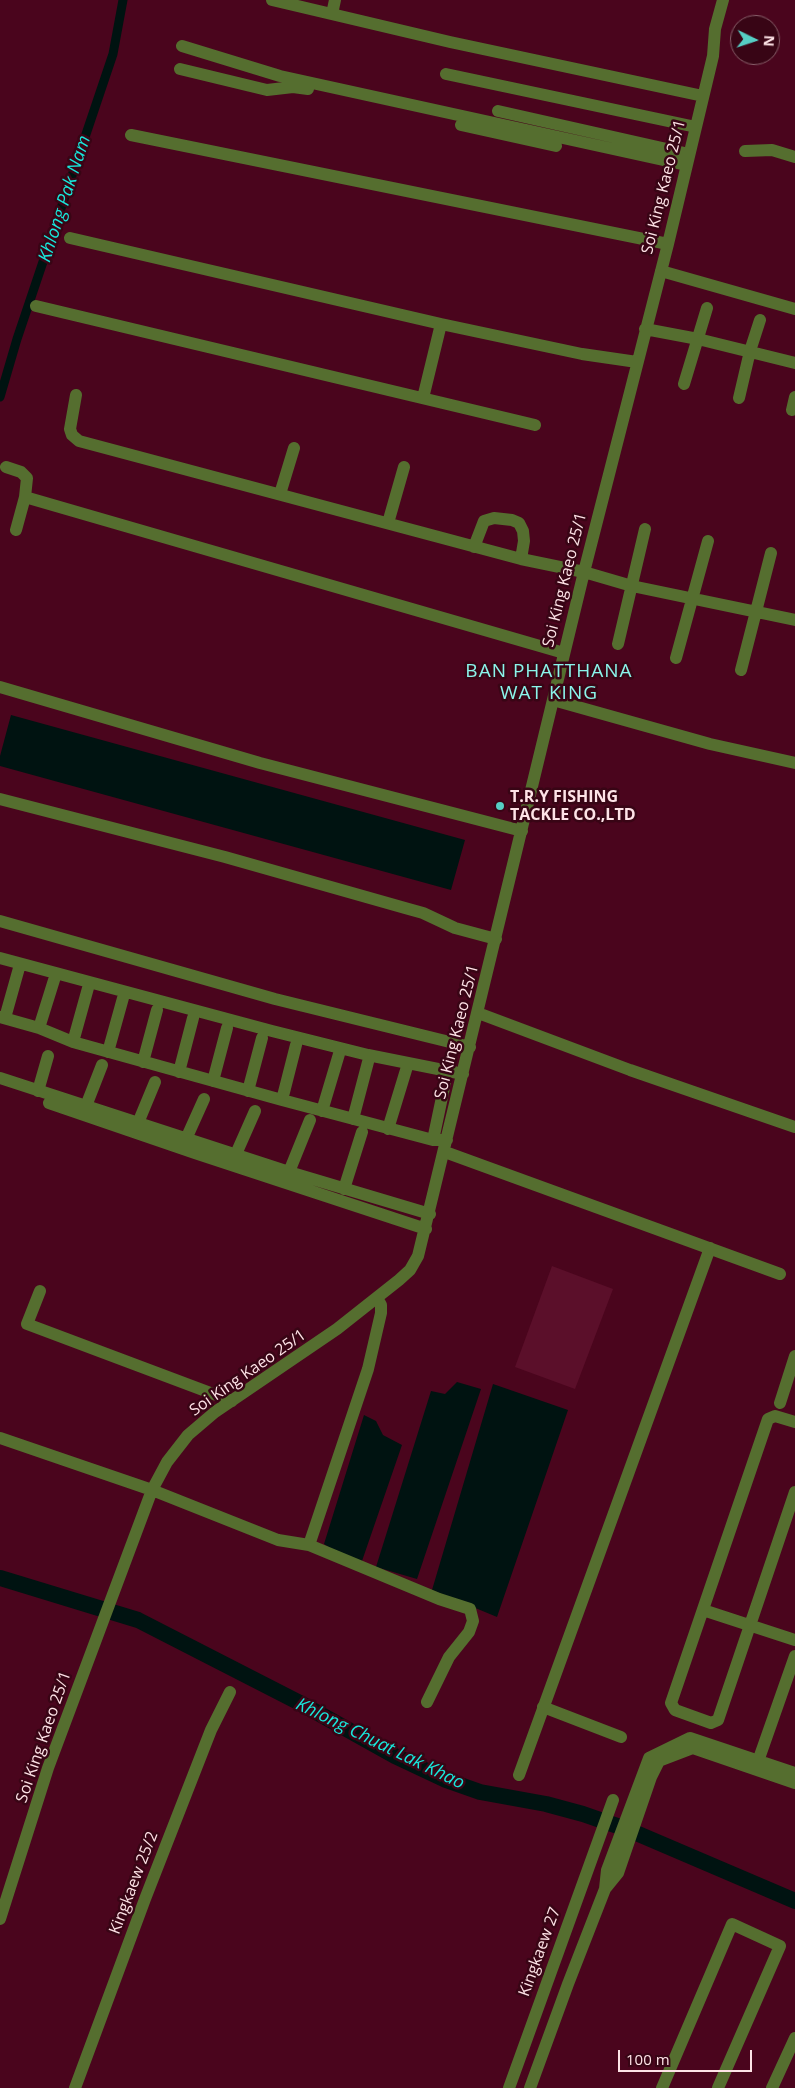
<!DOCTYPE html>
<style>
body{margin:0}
#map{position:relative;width:795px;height:2088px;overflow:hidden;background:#4a051d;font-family:"Open Sans",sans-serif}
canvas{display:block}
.north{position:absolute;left:730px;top:15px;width:50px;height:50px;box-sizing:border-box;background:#380515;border:1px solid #875e69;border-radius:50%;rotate:94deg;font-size:14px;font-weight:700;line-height:20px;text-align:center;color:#fee3e7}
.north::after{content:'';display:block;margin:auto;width:18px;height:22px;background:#56cec4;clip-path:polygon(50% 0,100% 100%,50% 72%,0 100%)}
.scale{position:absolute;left:618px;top:2050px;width:134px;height:22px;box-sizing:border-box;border:2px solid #fee3e7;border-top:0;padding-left:6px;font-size:15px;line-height:18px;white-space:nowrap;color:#fee3e7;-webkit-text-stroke:4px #380515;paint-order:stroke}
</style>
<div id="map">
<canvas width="795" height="2088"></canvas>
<div class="north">N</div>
<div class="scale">100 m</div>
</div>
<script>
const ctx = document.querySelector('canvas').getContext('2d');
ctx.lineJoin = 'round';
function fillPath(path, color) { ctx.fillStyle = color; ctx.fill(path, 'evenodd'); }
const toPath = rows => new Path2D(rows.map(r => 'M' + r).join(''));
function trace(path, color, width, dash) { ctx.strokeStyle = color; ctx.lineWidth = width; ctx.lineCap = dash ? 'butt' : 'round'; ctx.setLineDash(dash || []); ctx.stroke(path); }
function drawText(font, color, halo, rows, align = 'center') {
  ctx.font = font + ' "Open Sans",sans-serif'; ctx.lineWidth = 5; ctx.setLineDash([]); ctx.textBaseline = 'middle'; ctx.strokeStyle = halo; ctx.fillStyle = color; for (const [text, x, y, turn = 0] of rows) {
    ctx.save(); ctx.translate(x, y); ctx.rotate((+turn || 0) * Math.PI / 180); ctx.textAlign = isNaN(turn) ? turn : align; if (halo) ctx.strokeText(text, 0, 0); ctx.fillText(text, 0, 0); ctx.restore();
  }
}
fillPath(toPath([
 [552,1266,613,1289,575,1389,515,1367]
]), '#5b0f2a');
fillPath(toPath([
 [11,715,465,840,451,890,0,766,0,756],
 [457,1382,481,1389,417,1579,376,1567,431,1391,445,1394],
 [493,1384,568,1410,497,1617,432,1590],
 [364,1415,376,1421,383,1435,402,1445,362,1561,344,1557,324,1544]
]), '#001311');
trace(toPath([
 [0,397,17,339,113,54,123,0]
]), '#001311', 9);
trace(toPath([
 [0,1578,138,1620,300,1703,395,1756,446,1780,480,1792,546,1804,583,1814,629,1830,795,1901]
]), '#001311', 16);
trace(toPath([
 [272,0,450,42,703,96],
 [332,14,335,0],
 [182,46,280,76,686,165],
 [180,69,267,90,293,87,308,89],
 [446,74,696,127],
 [498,111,689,154],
 [461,125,556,146],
 [131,135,668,244],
 [745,151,772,150,795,157],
 [70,238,441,324,582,354,637,362],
 [661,271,795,309],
 [36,306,535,425],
 [645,329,698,339,795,363],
 [684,384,707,308],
 [76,395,70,429,72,435,79,441,521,559,584,572,632,586,795,620],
 [423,398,441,324],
 [739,398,750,351,760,320],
 [792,410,795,397],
 [6,467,21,472,27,478,25,497,16,530],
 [280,494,294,448],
 [25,497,564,653],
 [388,523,404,467],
 [474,547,484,521,494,518,512,520,519,523,523,531,524,541,521,559],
 [618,644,645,529],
 [676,658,708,541],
 [741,670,771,553],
 [0,687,260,763,522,831],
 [553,700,710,744,795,763],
 [0,799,225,857,405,908,423,913,455,928,496,939],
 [0,921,275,999,470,1047],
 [0,958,272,1031,368,1055,463,1074],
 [478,1013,630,1070,795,1127],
 [0,1017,39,1028,73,1042,282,1100,433,1140,447,1140],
 [5,1018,19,968],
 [39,1028,54,980],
 [73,1042,88,988],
 [108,1052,123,998],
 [143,1062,157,1010],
 [179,1072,193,1018],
 [0,1078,289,1172,430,1214],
 [213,1081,227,1028],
 [38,1091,48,1056],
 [248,1091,262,1038],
 [282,1100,296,1045],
 [49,1103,195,1153,426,1229],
 [86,1106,102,1065],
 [322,1111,339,1054],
 [353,1119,368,1062],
 [138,1123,155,1082],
 [388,1129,406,1070],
 [186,1139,204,1099],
 [433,1140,445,1083],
 [445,1152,780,1274],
 [236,1154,255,1111],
 [289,1172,310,1120],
 [344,1189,362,1132],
 [40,1291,27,1324,232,1401],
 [780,1403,795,1356],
 [795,1422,775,1416,768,1419,671,1703,675,1710,711,1723,718,1720,795,1492],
 [0,1438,152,1490,278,1540,309,1545,439,1599,470,1609,473,1621,469,1632,449,1657,427,1702],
 [309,1545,368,1369,381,1313,381,1305,377,1298],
 [703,1610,795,1640],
 [543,1707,621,1737],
 [756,1767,795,1656],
 [519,1775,710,1248],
 [605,1889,618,1873,651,1777,659,1761,693,1748,795,1783],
 [0,1919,48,1768,152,1490,167,1462,188,1435,215,1412,337,1329,399,1280,410,1270,418,1256,584,572,668,244,713,56,715,29,723,0],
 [75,2088,145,1899,211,1730,230,1692],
 [509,2088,613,1800],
 [530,2088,568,1984,605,1889,607,1870,649,1758,690,1738,795,1773],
 [662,2088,732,1924,780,1946,718,2088],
 [772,2088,795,2038]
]), '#556e2f', 12);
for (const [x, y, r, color] of [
 [500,806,5,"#56cec4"]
]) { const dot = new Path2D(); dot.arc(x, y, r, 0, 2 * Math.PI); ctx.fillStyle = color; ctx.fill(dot); trace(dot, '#380515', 2); }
drawText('16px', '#fee3e7', '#380515', [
 ["Soi King Kaeo 25/1",664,187,-76],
 ["Soi King Kaeo 25/1",565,580,-76],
 ["Soi King Kaeo 25/1",457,1032,-76],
 ["Soi King Kaeo 25/1",248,1373,-35],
 ["Soi King Kaeo 25/1",44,1737,-71],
 ["Kingkaew 25/2",134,1883,-69],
 ["Kingkaew 27",540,1952,-70]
]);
drawText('bold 16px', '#fee3e7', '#380515', [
 ["T.R.Y FISHING",510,797],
 ["TACKLE CO.,LTD",510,815]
], 'left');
drawText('italic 18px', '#18e8dc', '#380515', [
 ["Khlong Pak Nam",65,199,-72],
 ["Khlong Chuat Lak Khao",380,1744,26]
]);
ctx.letterSpacing = '1px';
drawText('19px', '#8bf5eb', '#380515', [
 ["BAN PHATTHANA",549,672],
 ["WAT KING",549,694]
]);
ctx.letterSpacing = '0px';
</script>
